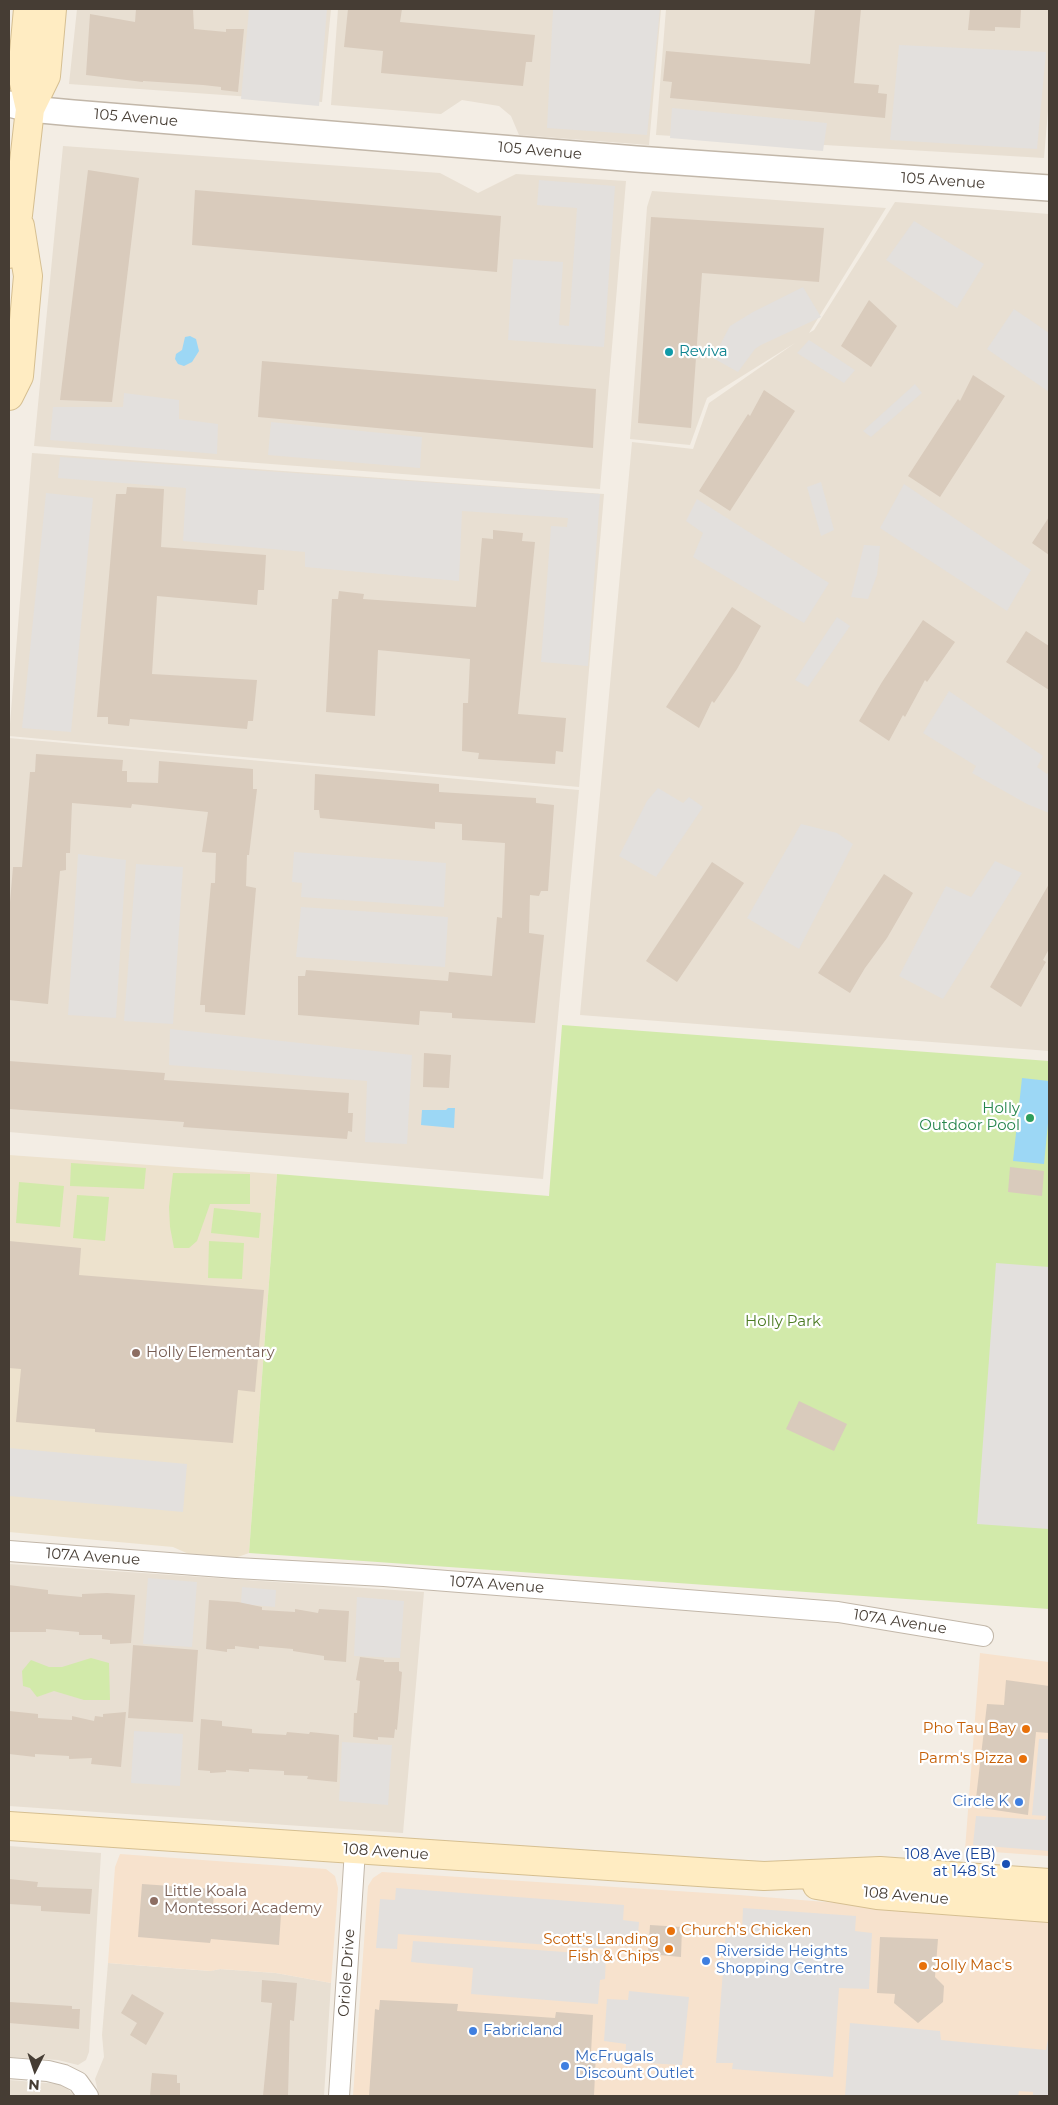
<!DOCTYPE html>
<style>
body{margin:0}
#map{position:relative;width:1058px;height:2105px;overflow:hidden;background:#f3ede4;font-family:Montserrat,sans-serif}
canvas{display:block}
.frame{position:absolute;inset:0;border:10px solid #463d34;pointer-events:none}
.north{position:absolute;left:10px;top:2045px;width:50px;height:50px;-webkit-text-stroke:4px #fff;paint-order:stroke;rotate:184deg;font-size:14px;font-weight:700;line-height:20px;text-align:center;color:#463d34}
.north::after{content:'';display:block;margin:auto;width:18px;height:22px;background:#463d34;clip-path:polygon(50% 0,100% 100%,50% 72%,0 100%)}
</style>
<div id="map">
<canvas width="1058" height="2105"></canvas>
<div class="frame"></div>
<div class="north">N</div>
</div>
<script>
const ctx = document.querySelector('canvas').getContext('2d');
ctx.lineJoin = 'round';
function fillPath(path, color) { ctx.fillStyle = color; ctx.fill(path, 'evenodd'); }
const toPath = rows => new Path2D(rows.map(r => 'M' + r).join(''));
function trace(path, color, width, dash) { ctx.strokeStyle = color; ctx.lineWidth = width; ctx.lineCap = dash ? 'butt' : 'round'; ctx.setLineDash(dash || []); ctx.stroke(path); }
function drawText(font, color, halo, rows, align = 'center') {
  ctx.font = font + ' Montserrat,sans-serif'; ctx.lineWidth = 4.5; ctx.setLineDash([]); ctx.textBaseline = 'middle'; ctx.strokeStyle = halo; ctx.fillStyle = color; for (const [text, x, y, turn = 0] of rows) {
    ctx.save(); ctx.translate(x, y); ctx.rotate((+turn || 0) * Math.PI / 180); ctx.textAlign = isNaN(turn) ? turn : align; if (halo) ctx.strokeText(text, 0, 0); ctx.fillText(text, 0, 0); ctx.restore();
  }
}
fillPath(toPath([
 [77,9,331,9,322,102,69,84],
 [338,9,661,9,649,145,519,135,511,116,499,106,462,100,441,114,331,105],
 [666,9,1049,9,1049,99,1044,158,656,135],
 [63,146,440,173,478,193,516,174,626,181,600,489,34,446],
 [652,191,886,208,809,333,814,330,895,202,1049,214,1049,1051,580,1015,632,442,693,449,709,403,795,343,707,398,690,445,630,439,647,207],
 [32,453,604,494,579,787,9,736],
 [9,738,579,790,543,1179,9,1132],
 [9,1564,424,1592,403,1833,9,1806],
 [9,1846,101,1853,89,2052,86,2060,78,2065,58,2060,9,2057],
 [108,1963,210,1971,220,1969,276,1973,331,1983,324,2096,99,2096,95,2079,104,2057,102,2035],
 [9,2080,59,2084,67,2088,75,2096,9,2096]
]), '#e8dfd2');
fillPath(toPath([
 [980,1653,1049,1662,1049,1856,965,1850],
 [120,1854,326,1869,335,1876,338,1888,331,1983,276,1973,220,1969,211,1971,108,1963,115,1867],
 [382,1872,739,1895,1049,1920,1049,2096,353,2096,368,1886,373,1878]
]), '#f7e2cd');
fillPath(toPath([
 [9,1155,277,1174,249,1553,235,1558,191,1555,173,1547,9,1532]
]), '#ede2cd');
fillPath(toPath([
 [562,1025,1049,1061,1049,1609,249,1553,277,1174,549,1196],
 [71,1163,146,1168,144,1189,70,1186],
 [173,1173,250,1174,250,1204,210,1204,197,1241,189,1248,174,1248,170,1227,169,1207],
 [19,1182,64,1186,60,1227,16,1223],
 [77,1195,109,1197,105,1241,73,1238],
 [214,1208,261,1213,259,1238,211,1233],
 [209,1241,244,1243,242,1279,208,1278],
 [91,1658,109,1663,110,1700,84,1700,54,1691,37,1697,30,1688,23,1686,22,1671,31,1660,49,1667,62,1667]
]), '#d2eaaa');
fillPath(toPath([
 [249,9,327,9,319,106,241,99],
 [553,9,660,9,647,135,547,128],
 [899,45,1046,52,1037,149,890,140],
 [672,108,827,123,823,151,670,138],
 [539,180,615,186,604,347,508,340,513,259,563,262,559,325,569,326,577,208,537,205],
 [914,221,984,264,957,308,886,260],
 [803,287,821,317,761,345,755,349,738,372,713,358,730,326,753,312],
 [1014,309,1049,333,1049,392,987,349],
 [809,340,855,370,844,383,797,353],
 [915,384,922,393,871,437,863,431],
 [124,393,179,400,179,419,218,424,217,454,50,440,53,407,123,407],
 [271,422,422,437,420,468,268,455],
 [60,457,600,494,588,666,541,662,551,526,567,527,568,518,462,511,459,581,305,567,305,552,183,541,186,488,58,478],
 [821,482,834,530,821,536,807,487],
 [904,484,1031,570,1007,611,880,528],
 [46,493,93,498,71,732,22,728],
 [697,499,829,583,804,623,693,557,703,533,686,521],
 [864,545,880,546,877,575,868,599,851,597],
 [837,617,850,626,808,687,795,680],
 [949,691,1043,756,1037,767,1047,774,1049,771,1049,813,1027,804,972,773,976,766,923,733],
 [658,788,683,803,689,797,703,807,656,877,619,856,647,801],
 [801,824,837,833,853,844,799,949,747,918],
 [294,852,446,863,444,907,301,897,302,883,292,882],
 [78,854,126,860,116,1018,68,1015],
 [995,861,1022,873,943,999,899,976,946,886,971,897],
 [136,864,183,867,173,1024,124,1021],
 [301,907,448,917,445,967,296,957],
 [170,1029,412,1055,407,1144,365,1142,367,1081,169,1065],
 [996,1263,1049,1267,1049,1529,977,1524],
 [9,1448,187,1464,183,1512,9,1496],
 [148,1578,197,1582,192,1647,143,1644],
 [242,1587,276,1590,275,1607,241,1604],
 [357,1597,404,1601,400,1658,354,1656],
 [134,1731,183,1734,180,1786,131,1783],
 [1039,1739,1049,1739,1049,1851,973,1845,976,1816,1045,1820,1046,1816,1032,1815],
 [342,1742,392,1745,388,1805,339,1801],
 [396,1888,624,1905,623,1920,639,1922,637,1947,607,1945,605,1949,398,1934,397,1949,376,1948,380,1899,395,1900],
 [743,1908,856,1916,855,1931,872,1933,869,1989,839,1988,833,2077,732,2069,733,2063,716,2063,726,1931,742,1932],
 [413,1941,606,1955,605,1979,600,1980,598,2004,471,1994,473,1968,411,1962],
 [629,1991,689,1997,682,2065,625,2062,626,2044,604,2041,607,1999,628,2000],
 [850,2023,940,2031,941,2040,1046,2050,1049,2034,1049,2096,1033,2096,1033,2092,1019,2091,1018,2096,845,2096]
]), '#e3e0dd');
fillPath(toPath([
 [190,336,196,339,199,351,192,362,184,366,178,364,175,359,176,354,182,350,185,337],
 [1022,1078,1049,1081,1049,1113,1044,1164,1013,1161],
 [448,1108,455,1108,454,1128,421,1125,422,1110,446,1110]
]), '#9cd7f5');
fillPath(toPath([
 [136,9,193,9,194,29,226,32,226,29,244,29,238,92,221,90,221,87,203,85,143,81,143,82,86,75,90,14,135,22],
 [348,9,402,9,400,22,535,35,532,62,526,62,523,86,381,73,383,51,344,47],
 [815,9,861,9,854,83,879,85,878,93,887,94,885,118,670,98,672,82,663,81,666,51,810,64],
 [970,9,1021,9,1020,28,995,27,995,31,968,30],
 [88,170,139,178,112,402,60,400],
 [195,190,501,216,497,272,192,245],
 [651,217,824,228,819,282,702,273,691,428,638,423],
 [869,300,897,326,871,367,841,346],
 [262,361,596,389,593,448,258,417],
 [973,375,1005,396,940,497,908,476,958,399,960,401],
 [764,390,795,411,730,511,699,491,748,414,750,416],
 [127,487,164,489,161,547,266,555,264,590,258,590,257,605,157,596,152,674,257,680,253,721,248,721,247,729,130,719,129,726,108,724,108,717,97,717,116,494,126,494],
 [1049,517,1049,555,1032,543],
 [493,530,523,533,522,541,535,542,518,714,566,718,563,752,556,751,555,764,478,759,479,753,462,751,463,703,468,703,470,659,378,650,375,716,326,712,332,599,338,599,339,591,364,594,363,599,476,607,482,538,493,539],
 [732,607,761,626,737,669,714,703,712,701,699,728,666,707],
 [923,620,955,642,927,682,925,680,905,717,903,715,889,741,859,721,882,682],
 [1026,631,1049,646,1049,690,1006,662],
 [36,754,123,760,122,771,127,771,127,782,158,783,159,761,253,769,253,789,257,789,249,855,247,855,246,886,256,888,245,1015,205,1012,205,1005,200,1005,211,883,215,883,216,853,202,852,208,812,132,804,131,808,72,803,70,853,66,853,66,870,60,871,48,1004,9,1000,9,914,13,867,22,867,30,772,35,772],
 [315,774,439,784,439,792,536,798,536,803,554,805,548,891,541,891,539,896,530,895,529,933,544,935,535,1023,452,1018,452,1013,420,1011,419,1025,298,1015,298,976,305,976,306,970,448,981,449,972,492,976,497,917,502,918,505,843,462,840,462,824,435,822,435,829,320,818,319,810,314,810],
 [712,862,744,883,677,982,646,961],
 [884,874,913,893,887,938,865,968,850,993,818,973],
 [1049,884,1049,949,1043,960,1046,962,1021,1007,990,987],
 [424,1053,451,1055,449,1088,423,1087],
 [9,1061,165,1073,164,1080,349,1093,348,1113,353,1113,352,1132,348,1131,347,1139,183,1127,184,1122,9,1109],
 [1010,1167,1044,1171,1042,1196,1008,1192],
 [9,1241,81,1248,79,1275,264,1290,255,1392,238,1390,233,1443,95,1432,95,1429,16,1422,21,1369,9,1368],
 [799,1401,847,1424,834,1451,786,1429],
 [9,1585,48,1590,48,1594,82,1597,82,1594,107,1593,135,1595,131,1643,110,1644,110,1640,102,1639,102,1635,79,1635,79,1632,46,1629,46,1632,9,1632],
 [209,1600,238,1602,262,1607,262,1610,295,1612,295,1609,318,1613,319,1609,349,1611,346,1662,324,1660,324,1656,293,1651,293,1649,259,1646,259,1649,235,1646,235,1649,227,1649,227,1652,206,1649],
 [133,1645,198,1650,193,1722,128,1718],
 [360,1657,384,1660,384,1662,399,1662,399,1671,402,1672,400,1697,397,1730,395,1729,394,1738,378,1737,378,1740,353,1737,354,1713,357,1713,360,1681,356,1680],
 [1006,1680,1049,1686,1049,1733,1036,1732,1028,1815,975,1807,987,1704,1004,1705],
 [9,1711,38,1714,38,1718,72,1720,72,1716,94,1721,95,1716,103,1717,103,1714,126,1712,121,1767,91,1764,92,1758,69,1759,69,1756,35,1754,35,1757,9,1754],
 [201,1719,222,1721,222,1726,252,1729,252,1733,286,1735,287,1732,309,1734,310,1732,339,1735,337,1782,307,1779,308,1776,284,1775,284,1771,249,1769,249,1772,226,1770,226,1772,210,1773,210,1771,198,1770],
 [9,1879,38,1882,37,1887,92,1889,90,1914,41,1911,41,1906,9,1904],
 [142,1884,214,1889,213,1909,281,1914,279,1945,211,1939,210,1943,138,1937],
 [650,1925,682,1927,681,1957,648,1954],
 [880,1937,938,1939,935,1977,944,1986,943,2002,918,2023,894,2003,895,1994,877,1993],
 [262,1980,297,1983,294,2021,290,2020,288,2096,263,2096,272,2003,261,2002],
 [132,1994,164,2013,146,2045,130,2035,137,2023,121,2013],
 [380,2000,458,2004,457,2011,555,2018,556,2012,593,2015,591,2053,596,2053,594,2096,369,2096,375,2009,379,2010],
 [9,2002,72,2006,72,2009,80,2009,79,2029,9,2023],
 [152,2073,177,2075,177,2083,180,2083,180,2096,150,2096]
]), '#d9cbbc');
const minor = toPath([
 [9,1551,236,1568,384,1576,838,1612,983,1636],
 [9,2068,48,2071,64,2075,78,2082,88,2096],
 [339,2096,355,1850]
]);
const tertiary = toPath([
 [9,104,30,109,73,113,636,159,1049,188]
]);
const secondary = toPath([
 [30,109,46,76,52,9],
 [9,254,18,215,30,109,22,74,28,9],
 [9,396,19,376,28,276,20,226],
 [9,1826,714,1873,764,1876,880,1871,1049,1883],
 [817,1885,877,1895,1049,1908]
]);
trace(minor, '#c2b7a9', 22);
trace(tertiary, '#c2b7a9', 28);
trace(secondary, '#d6bf91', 30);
trace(minor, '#fff', 20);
trace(tertiary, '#fff', 25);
trace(secondary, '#ffecc2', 28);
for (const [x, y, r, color] of [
 [669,352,5,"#0f9aa8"],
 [1030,1118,5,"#2e9e5b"],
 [136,1353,5,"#8d6e63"],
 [1026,1729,5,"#e8710a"],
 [1023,1759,5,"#e8710a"],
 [1019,1802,5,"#3f7fe0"],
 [1006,1864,5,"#1a4fb4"],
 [154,1901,5,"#8d6e63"],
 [671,1931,5,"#e8710a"],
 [669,1949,5,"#e8710a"],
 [706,1961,5,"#3f7fe0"],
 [923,1966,5,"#e8710a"],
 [473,2031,5,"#3f7fe0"],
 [565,2066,5,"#3f7fe0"]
]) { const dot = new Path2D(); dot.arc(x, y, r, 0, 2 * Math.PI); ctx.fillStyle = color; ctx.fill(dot); trace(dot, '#fff', 2); }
drawText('15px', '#463d34', '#fff', [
 ["105 Avenue",136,118,5],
 ["105 Avenue",540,151,5],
 ["105 Avenue",943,181,4],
 ["107A Avenue",93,1557,4],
 ["107A Avenue",497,1585,4],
 ["107A Avenue",900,1622,9],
 ["108 Avenue",386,1852,4],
 ["108 Avenue",906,1896,5],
 ["Oriole Drive",347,1973,-86]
]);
drawText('15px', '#0d838f', '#fff', [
 ["Reviva",679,352]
], 'left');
drawText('15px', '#27864d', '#fff', [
 ["Holly",1020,1109],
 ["Outdoor Pool",1020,1126]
], 'right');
drawText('15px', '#4b7b23', '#fff', [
 ["Holly Park",783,1322]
]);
drawText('15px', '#785e54', '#fff', [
 ["Holly Elementary",146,1353],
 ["Little Koala",164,1892],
 ["Montessori Academy",164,1909]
], 'left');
drawText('15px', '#c56008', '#fff', [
 ["Pho Tau Bay",1016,1729],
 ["Parm's Pizza",1013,1759],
 ["Church's Chicken",681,1931,"left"],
 ["Scott's Landing",659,1940],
 ["Fish & Chips",659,1957],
 ["Jolly Mac's",933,1966,"left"]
], 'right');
drawText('15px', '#366cbe', '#fff', [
 ["Circle K",1009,1802,"right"],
 ["Riverside Heights",716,1952],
 ["Shopping Centre",716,1969],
 ["Fabricland",483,2031],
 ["McFrugals",575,2057],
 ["Discount Outlet",575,2074]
], 'left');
drawText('15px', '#164399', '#fff', [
 ["108 Ave (EB)",996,1855],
 ["at 148 St",996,1872]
], 'right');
</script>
